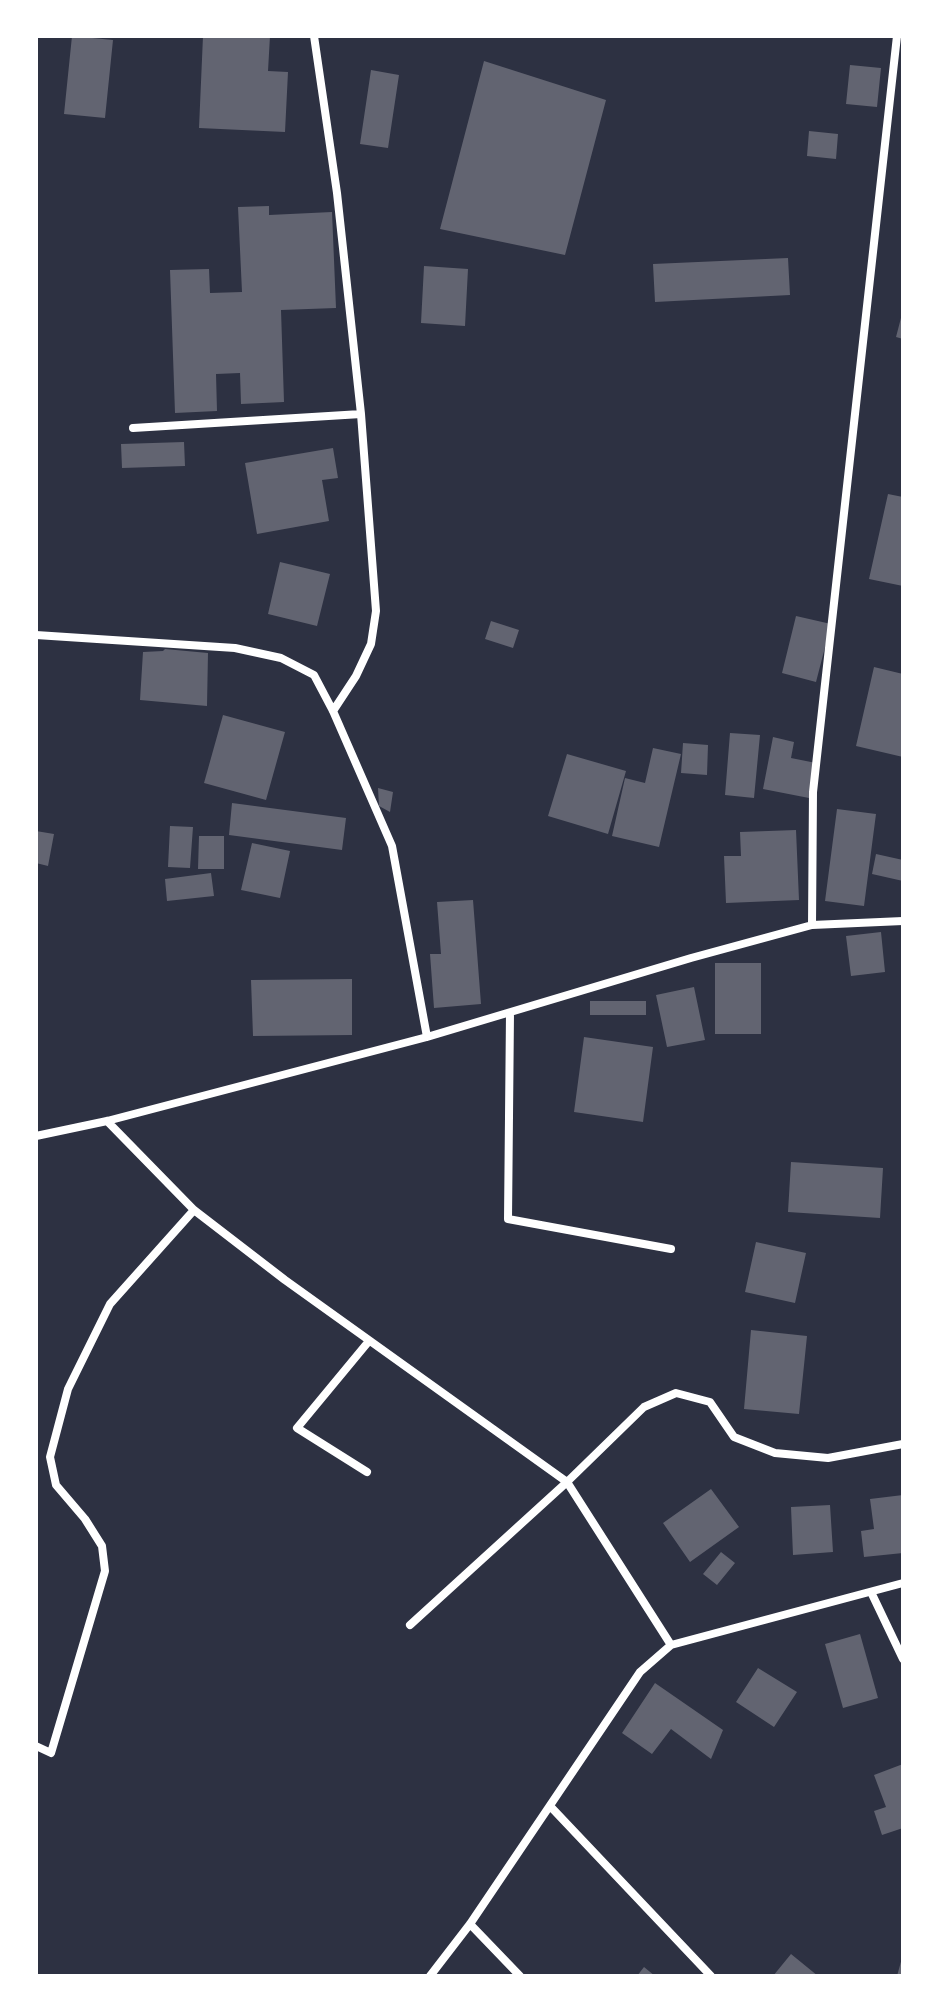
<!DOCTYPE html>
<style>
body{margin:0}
#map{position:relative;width:939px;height:2012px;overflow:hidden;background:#2d3142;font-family:"Golos Text",sans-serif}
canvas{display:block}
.frame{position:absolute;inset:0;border:38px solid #fff;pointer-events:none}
</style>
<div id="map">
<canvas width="939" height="2012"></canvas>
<div class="frame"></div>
</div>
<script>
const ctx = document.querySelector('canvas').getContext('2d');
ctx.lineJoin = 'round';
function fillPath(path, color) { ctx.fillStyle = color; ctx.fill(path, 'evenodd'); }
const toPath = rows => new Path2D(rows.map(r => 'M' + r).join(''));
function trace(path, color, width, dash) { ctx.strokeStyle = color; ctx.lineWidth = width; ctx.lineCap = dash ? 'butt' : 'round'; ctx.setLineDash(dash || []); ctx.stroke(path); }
fillPath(toPath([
 [72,36,113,40,105,118,64,114],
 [203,36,270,36,268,71,288,72,285,132,199,128],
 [484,61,606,100,565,255,440,229],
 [850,65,881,68,877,107,846,104],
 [371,70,399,75,388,148,360,144],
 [809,131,838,134,836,159,807,156],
 [269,206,269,215,332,212,336,308,281,310,284,402,241,404,240,373,216,374,217,411,175,413,170,270,209,269,210,293,242,292,238,207],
 [788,258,790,295,655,302,653,264],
 [424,266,468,269,465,326,421,323],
 [902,314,903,315,903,339,896,337],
 [184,442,185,466,122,468,121,444],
 [333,448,338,478,322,480,329,521,257,534,245,463],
 [888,494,903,497,903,586,869,579],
 [280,562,330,574,317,626,268,614],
 [796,616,831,624,816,682,782,673],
 [491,621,519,630,513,648,485,639],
 [165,649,208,653,207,706,140,700,143,652,163,651],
 [874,667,903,674,903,757,856,746],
 [223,715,285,732,266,800,204,783],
 [730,733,760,735,754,798,725,795],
 [773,737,794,742,791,758,816,763,809,798,763,789],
 [683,743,708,745,707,775,681,773],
 [653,748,681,754,659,847,612,836,625,778,645,783],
 [567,754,626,771,608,834,548,816],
 [378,788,393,792,390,812,379,806],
 [232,803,346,818,342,850,229,835],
 [837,809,876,814,864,906,825,901],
 [170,826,193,827,190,868,168,867],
 [796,830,799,900,726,903,724,856,741,856,740,832],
 [36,831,54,834,48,866,36,863],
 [199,836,224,836,224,869,198,869],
 [252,843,290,851,280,898,241,890],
 [876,854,903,860,903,881,872,874],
 [211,873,214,896,167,901,165,879],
 [473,900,481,1004,434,1008,430,954,441,954,437,902],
 [881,932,885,972,851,976,846,936],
 [715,963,761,963,761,1034,715,1034],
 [352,979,352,1035,253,1036,251,980],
 [694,987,705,1040,667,1047,656,995],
 [590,1001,646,1001,646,1015,590,1015],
 [584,1037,653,1047,643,1122,574,1112],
 [791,1162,883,1168,880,1218,788,1212],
 [756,1242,806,1253,795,1303,745,1292],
 [751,1330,807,1336,799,1414,744,1409],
 [711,1489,739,1527,690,1562,663,1523],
 [903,1495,903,1553,864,1557,861,1531,874,1529,870,1499],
 [830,1505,833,1552,793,1555,791,1507],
 [721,1552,735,1563,717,1585,703,1574],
 [860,1634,878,1698,843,1708,825,1644],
 [758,1668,797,1692,774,1727,736,1702],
 [655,1683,723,1730,711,1759,671,1729,652,1754,622,1733],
 [903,1764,903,1828,882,1835,874,1811,886,1807,874,1775],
 [791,1954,818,1976,773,1976],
 [902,1958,903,1976,897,1976],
 [644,1967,655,1976,637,1976]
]), '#626471');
trace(toPath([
 [314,36,337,193,361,414,376,611,371,644,356,676,333,711],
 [133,428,361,414],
 [36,635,235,648,281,658,314,675,333,711,392,846,427,1037],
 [812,925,813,792,897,36],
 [510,1013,508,1219,671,1249],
 [107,1121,194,1210,285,1280,567,1482,671,1645,640,1672,470,1924,430,1976],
 [36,1136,107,1121,427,1037,691,958,812,925,903,921],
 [367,1472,297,1428,369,1341],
 [871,1592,903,1659],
 [410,1625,567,1482,644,1407,676,1393,710,1402,734,1437,775,1453,828,1458,903,1444],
 [671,1645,903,1583],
 [36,1746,51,1753,105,1571,102,1546,85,1519,56,1485,50,1457,68,1389,110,1304,194,1210],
 [550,1806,711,1976],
 [470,1924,520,1976]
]), '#fff', 8);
</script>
